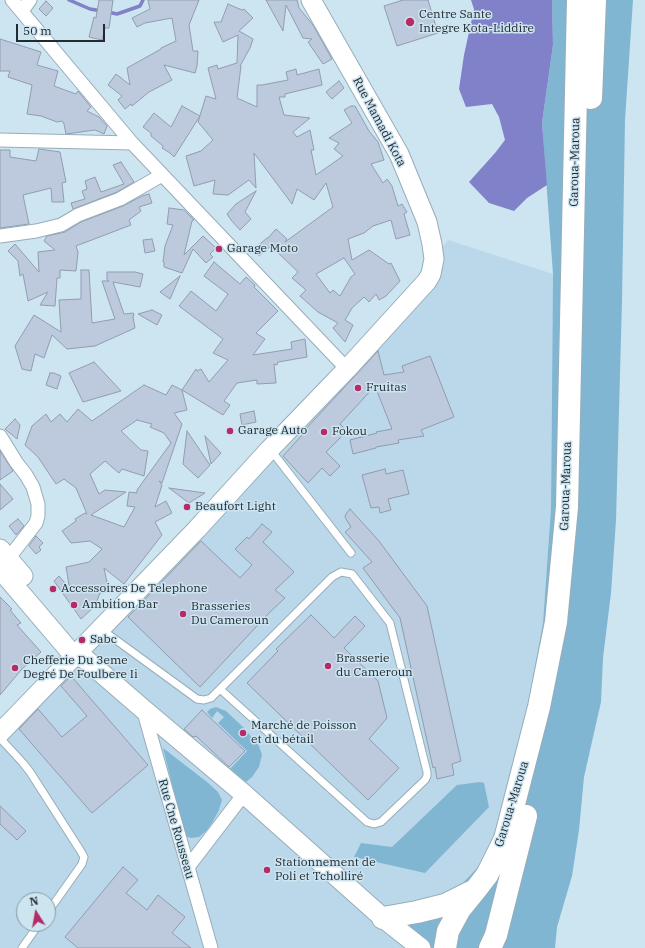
<!DOCTYPE html>
<meta charset="utf-8">
<style>
body{margin:0}
#map{position:relative;width:645px;height:948px;overflow:hidden;background:#cde4f1;font-family:"IBM Plex Serif",serif}
canvas{display:block}
.north{position:absolute;left:16px;top:892px;width:40px;height:40px;box-sizing:border-box;background:#cde4f1;border:1px solid #899aa4;border-radius:50%;rotate:349deg;font-size:11px;font-weight:700;line-height:16px;text-align:center;color:#222b30}
.north::after{content:'';display:block;margin:auto;width:14px;height:18px;background:#b62b66;clip-path:polygon(50% 0,100% 100%,50% 72%,0 100%)}
.scale{position:absolute;left:16px;top:24px;width:89px;height:18px;box-sizing:border-box;border:2px solid #222b30;border-top:0;padding-left:5px;font-size:12px;line-height:14px;white-space:nowrap;color:#222b30;-webkit-text-stroke:3px #cde4f1;paint-order:stroke}
</style>
<div id="map">
<canvas width="645" height="948"></canvas>
<div class="north">N</div>
<div class="scale">50 m</div>
</div>
<script>
const ctx = document.querySelector('canvas').getContext('2d');
ctx.lineJoin = 'round';
function fillPath(path, color) { ctx.fillStyle = color; ctx.fill(path, 'evenodd'); }
const toPath = rows => new Path2D(rows.map(r => 'M' + r).join(''));
function trace(path, color, width, dash) { ctx.strokeStyle = color; ctx.lineWidth = width; ctx.lineCap = dash ? 'butt' : 'round'; ctx.setLineDash(dash || []); ctx.stroke(path); }
function drawText(font, color, halo, rows, align = 'center') {
  ctx.font = font + ' "IBM Plex Serif",serif'; ctx.lineWidth = 3; ctx.setLineDash([]); ctx.textBaseline = 'middle'; ctx.strokeStyle = halo; ctx.fillStyle = color; for (const [text, x, y, turn = 0] of rows) {
    ctx.save(); ctx.translate(x, y); ctx.rotate((+turn || 0) * Math.PI / 180); ctx.textAlign = isNaN(turn) ? turn : align; if (halo) ctx.strokeText(text, 0, 0); ctx.fillText(text, 0, 0); ctx.restore();
  }
}
fillPath(toPath([
 [448,240,553,274,551,508,543,623,515,773,500,825,483,862,455,891,425,948,0,948,0,733,423,273],
 [24,900,48,900,48,924,24,924]
]), '#bad8e9');
fillPath(toPath([
 [552,0,633,0,625,120,622,301,616,520,611,593,603,658,601,702,584,777,579,830,572,876,557,927,555,948,425,948,377,909,400,907,455,891,483,862,500,825,515,773,543,623,551,508,553,274,542,123,553,45],
 [216,707,226,711,243,727,259,746,262,755,259,767,252,777,246,782,230,769,247,751,218,723,224,717,217,711,212,718,207,712,210,709],
 [163,748,207,782,218,792,222,800,219,810,212,823,206,831,199,837,191,838,185,836],
 [480,782,484,783,489,807,425,873,354,857,361,843,392,847,457,785]
]), '#80b6d2');
fillPath(toPath([
 [471,0,552,0,553,45,542,123,547,185,527,198,514,211,489,203,469,182,495,153,505,140,499,117,492,104,466,107,459,89,464,55,474,9]
]), '#8081c9');
trace(toPath([
 [69,0,90,9,102,11],
 [108,12,117,14,140,6,143,0]
]), '#8081c9', 3.5);
const building = toPath([
 [99,0,113,0,109,28,105,28,102,40,89,37,94,17,96,18,99,0],
 [148,0,199,0,189,25,193,51,198,51,197,66,195,73,164,65,172,80,149,92,132,106,131,104,125,109,118,100,122,96,108,85,116,74,130,85,127,68,161,49,161,48,176,41,172,18,145,23,137,27,132,18,150,9,148,0],
 [266,0,297,0,299,8,313,25,332,59,323,64,308,42,312,39,303,38,286,5,283,31,266,0],
 [403,0,428,0,438,33,397,46,384,6,403,0],
 [46,1,53,8,46,16,39,9,46,1],
 [228,4,242,10,244,9,253,18,239,31,253,39,250,48,240,66,241,66,237,98,257,107,257,85,262,85,288,80,286,72,296,69,297,75,319,69,322,85,285,94,285,97,279,97,284,115,310,118,293,132,297,137,310,130,314,150,311,150,316,175,343,156,334,149,339,143,329,138,352,123,344,110,351,106,355,106,369,131,378,142,384,160,371,164,383,183,387,179,392,186,398,206,402,204,407,212,404,214,410,235,396,239,391,220,373,226,364,233,348,239,352,260,369,250,389,264,391,263,400,281,386,296,379,300,376,294,369,302,364,297,352,308,345,320,353,325,345,342,333,328,338,323,318,312,300,296,306,290,292,278,298,272,271,246,259,256,253,250,267,238,268,238,276,229,287,239,285,242,333,207,326,183,314,200,297,189,292,204,254,153,256,188,249,180,228,195,213,194,215,180,194,186,186,156,201,151,213,140,198,122,206,96,216,99,208,68,217,65,218,69,237,63,238,35,223,42,214,22,221,22,228,4],
 [344,258,355,274,351,277,340,296,333,290,330,293,316,274,344,258],
 [0,39,41,52,37,65,58,71,54,86,76,94,78,91,91,107,87,111,99,117,107,126,104,134,95,130,66,134,64,124,62,121,57,122,41,116,27,114,32,85,8,77,10,71,0,71,0,39],
 [339,81,344,88,332,99,326,92,339,81],
 [182,106,200,116,174,157,170,153,162,148,163,146,151,136,151,133,143,127,154,113,171,127,182,106],
 [39,149,60,152,66,182,62,183,64,202,52,202,51,188,23,195,29,224,0,228,0,150,10,150,10,157,36,161,39,149],
 [121,162,134,182,117,192,73,209,71,203,85,199,82,191,87,189,85,181,95,177,101,192,124,184,113,165,121,162],
 [256,191,245,212,251,219,240,230,231,220,227,214,236,204,256,191],
 [149,194,152,203,139,207,141,211,129,220,131,225,76,246,78,252,76,271,60,270,60,278,57,278,55,306,40,305,48,292,28,301,23,274,20,276,18,261,8,251,15,244,39,272,38,252,55,250,44,241,47,236,65,232,81,222,123,206,142,196,149,194],
 [169,208,184,210,194,220,192,221,184,255,203,236,216,248,210,254,213,257,206,263,193,249,182,273,164,267,164,262,163,262,165,246,173,225,167,224,169,208],
 [152,239,155,251,145,253,143,240,152,239],
 [214,262,240,284,246,277,255,285,254,287,278,311,256,333,265,339,253,355,292,349,291,342,305,339,307,357,278,362,277,365,274,364,276,383,257,384,257,380,237,383,224,401,230,405,223,415,182,390,196,369,197,371,201,369,209,382,228,360,213,353,223,339,179,306,191,291,216,311,228,294,204,276,214,262],
 [81,270,89,270,92,323,115,319,102,281,109,281,107,280,107,272,135,272,143,274,140,287,113,282,124,314,133,313,134,314,133,317,135,328,95,346,67,349,52,335,44,358,35,354,31,371,22,369,15,346,34,315,61,332,59,300,81,299,81,270],
 [180,276,170,299,160,292,180,276],
 [152,310,162,315,157,325,138,314,152,310],
 [378,351,384,375,404,372,402,366,430,356,454,417,421,430,424,436,398,440,399,443,376,447,376,448,353,454,350,440,377,433,376,432,392,429,375,386,340,424,347,431,326,452,340,466,330,476,322,468,308,483,283,456,303,434,302,433,378,351],
 [94,362,121,391,83,402,69,373,94,362],
 [50,373,54,373,61,376,57,389,46,385,50,373],
 [144,385,166,395,172,385,182,390,187,410,174,413,182,424,162,483,159,481,162,485,155,507,166,501,172,513,155,522,162,535,124,584,104,568,109,592,100,593,95,606,81,619,54,581,59,576,70,589,72,588,69,585,66,567,89,562,102,549,90,541,71,543,62,531,76,521,75,519,85,513,87,514,76,488,64,479,56,484,38,457,25,445,32,426,46,414,51,422,60,414,67,422,78,409,92,421,144,385],
 [137,420,152,424,150,427,164,433,171,443,137,490,137,493,129,492,127,506,135,507,124,527,91,515,126,492,105,490,99,494,90,474,105,461,119,473,122,469,144,476,148,451,141,450,121,431,137,420],
 [254,411,256,422,242,425,240,414,254,411],
 [15,419,20,425,17,439,5,429,15,419],
 [187,431,210,465,198,478,183,464,187,431],
 [205,436,221,453,211,464,205,436],
 [0,451,13,471,0,480,0,451],
 [385,469,386,474,403,470,409,494,388,499,391,510,380,513,379,507,371,508,362,475,385,469],
 [0,484,13,499,0,510,0,484],
 [169,488,205,493,189,503,169,488],
 [350,509,379,541,427,606,461,761,452,764,454,775,437,779,435,767,433,768,400,618,363,568,372,562,345,532,351,527,346,519,345,517,346,514,350,509],
 [18,519,24,526,16,535,9,526,18,519],
 [262,524,272,532,263,542,294,572,275,590,285,598,270,612,200,687,128,617,201,541,240,578,252,565,235,549,247,537,249,539,262,524],
 [36,536,43,543,39,547,41,550,36,554,29,546,36,536],
 [0,597,12,609,10,610,21,623,17,625,41,652,22,669,0,695,0,597],
 [311,615,334,638,355,616,365,626,344,648,378,681,387,718,369,739,399,768,368,800,247,683,278,651,276,649,311,615],
 [71,676,148,765,92,813,19,729,38,709,62,737,87,716,61,686,71,676],
 [202,710,245,751,229,767,196,736,193,737,184,729,202,710],
 [0,806,26,831,17,840,0,824,0,806],
 [123,867,138,880,126,893,147,910,158,895,185,917,172,933,191,948,78,948,65,937,123,867]
]);
fillPath(building, '#bdcadd');
trace(building, '#909daf', 1);
const lane = toPath([
 [270,449,351,553],
 [101,629,197,699,204,700,211,698,332,577,341,572,352,574,390,623,427,772,427,776,425,780,381,822,374,824,367,822,220,689],
 [0,738,23,763,30,772,80,850,84,857,82,864,48,912],
 [22,948,39,924]
]);
const street = toPath([
 [12,0,132,143,347,369],
 [22,11,30,0],
 [0,140,132,143],
 [0,236,36,231,61,225,78,215,120,199,162,175],
 [0,436,16,462,26,475,33,487,38,504,38,516,36,523,8,559],
 [143,709,211,948],
 [188,867,244,794]
]);
const secondary = toPath([
 [0,549,23,576],
 [0,569,74,656,84,658,143,709,244,794,383,918,421,948],
 [0,733,197,529,270,449,347,369,427,281,431,274,434,259,432,244,427,222,399,154,311,0]
]);
const highway = toPath([
 [591,98,595,0],
 [383,918,417,912,445,905,471,892],
 [445,948,448,931,460,909,477,888,487,875,505,839,539,707,556,622,567,507,578,0],
 [490,948,496,935,526,816]
]);
trace(lane, '#97adb9', 9);
trace(street, '#97adb9', 15);
trace(secondary, '#97adb9', 21);
trace(highway, '#97adb9', 24);
trace(lane, '#fff', 7);
trace(street, '#fff', 13);
trace(secondary, '#fff', 19);
trace(highway, '#fff', 22);
for (const [x, y, r, color] of [
 [410,22,5,"#b62b66"],
 [219,249,4,"#b62b66"],
 [358,388,4,"#b62b66"],
 [230,431,4,"#b62b66"],
 [324,432,4,"#b62b66"],
 [187,507,4,"#b62b66"],
 [53,589,4,"#b62b66"],
 [74,605,4,"#b62b66"],
 [183,614,4,"#b62b66"],
 [82,640,4,"#b62b66"],
 [328,666,4,"#b62b66"],
 [15,668,4,"#b62b66"],
 [243,733,4,"#b62b66"],
 [267,870,4,"#b62b66"]
]) { const dot = new Path2D(); dot.arc(x, y, r, 0, 2 * Math.PI); ctx.fillStyle = color; ctx.fill(dot); trace(dot, '#cde4f1', 1.5); }
drawText('12px', '#222b30', '#cde4f1', [
 ["Centre Sante",419,15],
 ["Integre Kota-Liddire",419,29],
 ["Garage Moto",227,249],
 ["Fruitas",366,388],
 ["Garage Auto",238,431],
 ["Fokou",332,432],
 ["Beaufort Light",195,507],
 ["Accessoires De Telephone",61,589],
 ["Ambition Bar",82,605],
 ["Brasseries",191,607],
 ["Du Cameroun",191,621],
 ["Sabc",90,640],
 ["Brasserie",336,659],
 ["du Cameroun",336,673],
 ["Chefferie Du 3eme",23,661],
 ["Degré De Foulbere Ii",23,675],
 ["Marché de Poisson",251,726],
 ["et du bétail",251,740],
 ["Stationnement de",275,863],
 ["Poli et Tcholliré",275,877]
], 'left');
drawText('12px', '#222b30', '#cde4f1', [
 ["Rue Mamadi Kota",379,122,62],
 ["Garoua-Maroua",575,162,-89],
 ["Garoua-Maroua",566,486,-88],
 ["Garoua-Maroua",512,804,-73],
 ["Rue Cne Rousseau",176,829,74]
]);
</script>
